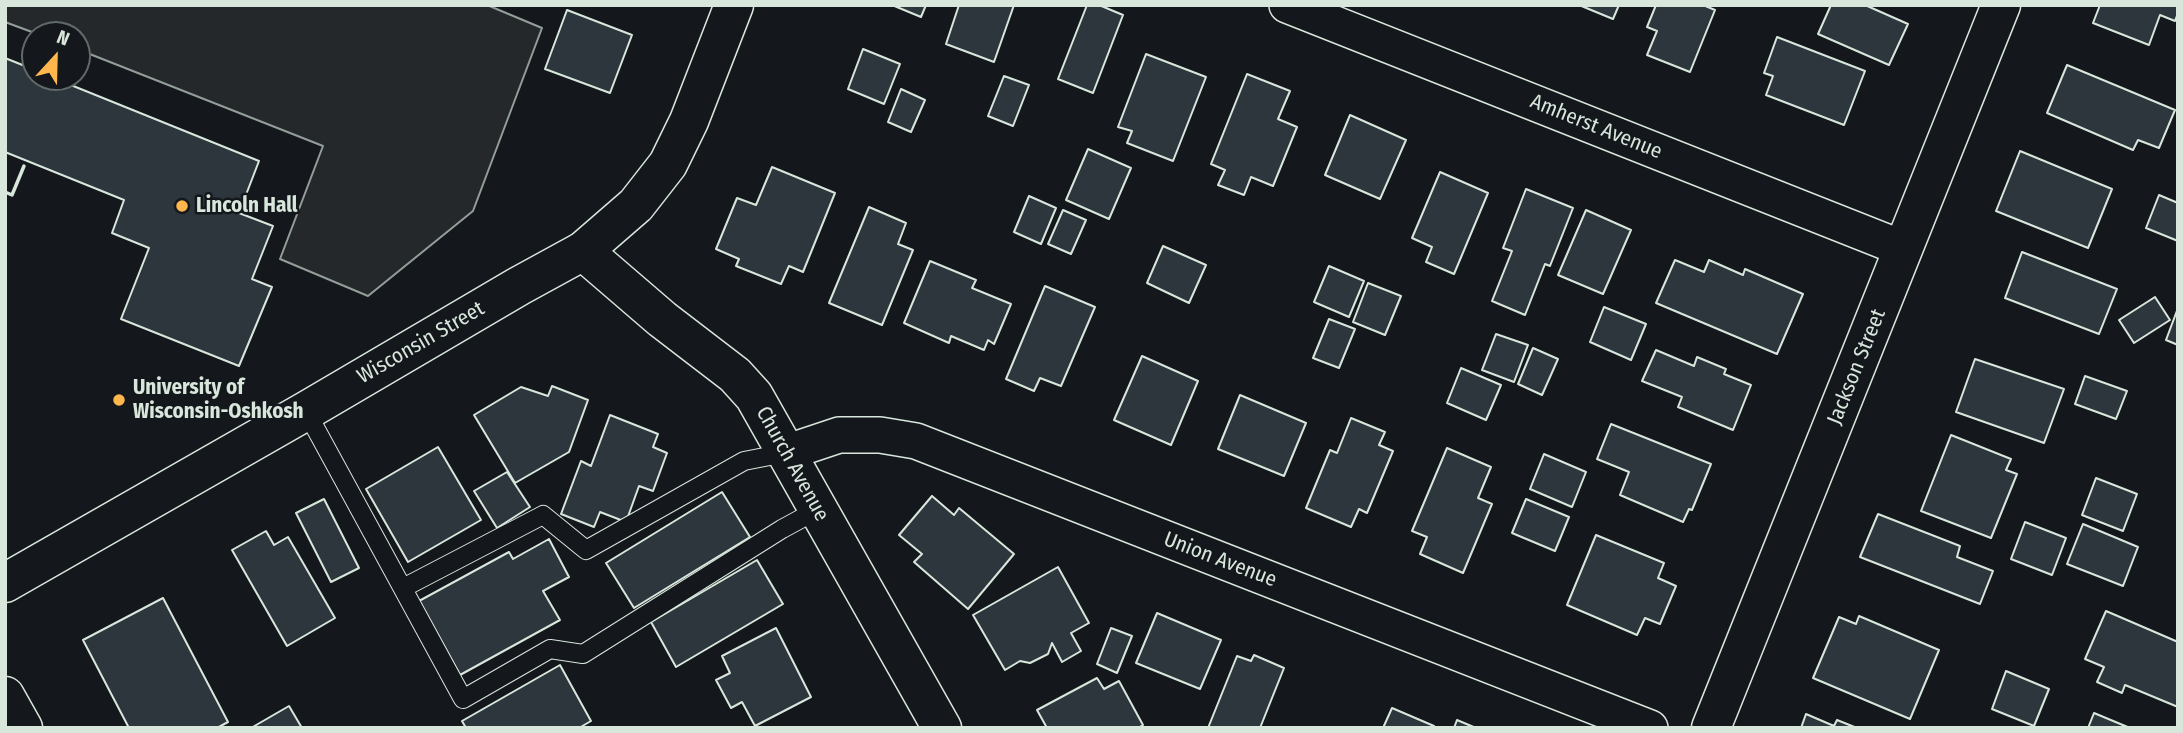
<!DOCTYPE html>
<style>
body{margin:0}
#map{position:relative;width:2183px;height:733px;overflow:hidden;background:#14181c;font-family:"Fira Sans Condensed",sans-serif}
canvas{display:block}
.frame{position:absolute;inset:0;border:7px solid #d8e6dc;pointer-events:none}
.north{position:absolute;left:21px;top:21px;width:70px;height:70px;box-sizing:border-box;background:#14181c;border:2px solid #626a69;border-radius:50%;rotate:22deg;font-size:19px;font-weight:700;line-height:28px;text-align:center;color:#d8e6dc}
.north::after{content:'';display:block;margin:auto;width:24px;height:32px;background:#ffb74d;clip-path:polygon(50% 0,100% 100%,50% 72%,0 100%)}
</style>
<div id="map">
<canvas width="2183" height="733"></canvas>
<div class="frame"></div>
<div class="north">N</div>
</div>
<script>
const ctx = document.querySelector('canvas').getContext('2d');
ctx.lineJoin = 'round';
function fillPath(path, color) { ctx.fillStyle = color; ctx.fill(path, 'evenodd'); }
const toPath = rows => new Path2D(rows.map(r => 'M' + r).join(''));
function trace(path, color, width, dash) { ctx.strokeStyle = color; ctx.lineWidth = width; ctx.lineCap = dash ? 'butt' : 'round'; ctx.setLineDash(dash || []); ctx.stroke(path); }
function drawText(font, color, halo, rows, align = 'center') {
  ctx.font = font + ' "Fira Sans Condensed",sans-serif'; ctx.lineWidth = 5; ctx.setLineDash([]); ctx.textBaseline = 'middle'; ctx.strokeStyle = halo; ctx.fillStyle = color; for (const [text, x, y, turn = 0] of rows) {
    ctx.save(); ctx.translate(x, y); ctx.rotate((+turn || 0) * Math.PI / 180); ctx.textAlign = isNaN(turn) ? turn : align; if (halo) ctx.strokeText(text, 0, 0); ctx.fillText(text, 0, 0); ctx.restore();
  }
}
const parking = toPath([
 [5,5,487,5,542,28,473,211,368,296,280,259,323,146,77,49,77,35,40,35,5,22,5,5]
]);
fillPath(parking, '#24282b');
trace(parking, '#939e99', 2);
const building = toPath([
 [892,5,926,5,921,17,892,5],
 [959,5,1014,5,994,62,946,44,959,5],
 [1087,5,1099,5,1123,15,1093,93,1058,79,1087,5],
 [1579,5,1619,5,1613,19,1579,5],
 [1656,5,1703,5,1715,10,1690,72,1647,55,1657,31,1647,27,1656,5],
 [1831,5,1865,5,1908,24,1889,65,1818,34,1831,5],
 [2100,5,2178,5,2178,13,2175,21,2160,15,2149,45,2093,23,2100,5],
 [567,10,632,35,610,93,545,69,567,10],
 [1777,37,1865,71,1844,125,1766,95,1773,76,1764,73,1777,37],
 [863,49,900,64,884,104,848,89,863,49],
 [1146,54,1206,77,1173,161,1127,143,1132,131,1118,127,1146,54],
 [5,58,35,70,35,77,51,77,259,161,239,213,273,226,252,279,272,287,239,366,121,319,149,248,112,233,124,200,5,152,5,58],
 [2067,65,2175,110,2159,148,2138,140,2133,150,2047,113,2067,65],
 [1247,74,1290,91,1278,119,1297,127,1273,186,1251,177,1244,195,1218,185,1225,170,1211,164,1247,74],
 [1004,76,1029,85,1013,126,988,116,1004,76],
 [901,89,925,100,911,132,888,122,901,89],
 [1350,115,1406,140,1380,199,1325,175,1350,115],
 [1088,149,1131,168,1109,219,1066,200,1088,149],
 [2020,151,2112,189,2088,248,1996,211,2020,151],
 [772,167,835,193,803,272,789,266,781,284,736,266,739,259,716,249,737,198,756,205,772,167],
 [1440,172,1488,193,1454,274,1426,262,1432,247,1412,238,1440,172],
 [1526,189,1573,208,1550,266,1545,264,1525,315,1492,301,1512,251,1503,248,1526,189],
 [2159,195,2178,203,2178,241,2146,228,2159,195],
 [1029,196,1056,208,1041,244,1014,232,1029,196],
 [869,207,906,223,898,244,913,250,882,325,829,303,869,207],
 [1063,210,1086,220,1071,254,1048,244,1063,210],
 [1586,210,1631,230,1603,294,1558,275,1586,210],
 [1163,246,1206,265,1189,303,1147,283,1163,246],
 [2022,252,2117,289,2099,334,2005,298,2022,252],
 [1675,260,1704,272,1709,260,1743,275,1745,269,1803,294,1777,354,1656,303,1675,260],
 [930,261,976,280,972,288,1011,304,994,344,988,340,984,350,951,336,949,343,904,323,930,261],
 [1329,266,1364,281,1349,317,1314,302,1329,266],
 [1368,283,1401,296,1385,335,1353,322,1368,283],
 [1045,286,1095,307,1061,386,1040,378,1034,391,1006,379,1045,286],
 [2155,297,2170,320,2134,343,2119,320,2155,297],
 [1604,307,1646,324,1631,360,1590,342,1604,307],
 [2178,308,2178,345,2166,340,2178,308],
 [1329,319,1355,329,1339,368,1313,358,1329,319],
 [1496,334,1528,345,1514,382,1482,370,1496,334],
 [1533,348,1558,359,1542,395,1518,384,1533,348],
 [1656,350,1694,366,1697,357,1726,369,1724,374,1751,385,1733,430,1678,407,1682,397,1642,381,1656,350],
 [1142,356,1198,381,1171,445,1114,420,1142,356],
 [1975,359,2064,389,2044,443,1956,412,1975,359],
 [1461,368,1501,385,1486,420,1447,403,1461,368],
 [2085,376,2127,391,2116,419,2075,404,2085,376],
 [552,386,588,400,569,452,515,483,474,415,521,387,548,396,552,386],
 [1240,395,1306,423,1284,476,1218,449,1240,395],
 [610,415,658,434,653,447,667,453,653,491,639,486,626,522,600,512,594,527,561,514,581,461,591,466,610,415],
 [1351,418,1385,432,1379,445,1393,451,1367,513,1359,509,1351,527,1306,508,1330,450,1337,453,1351,418],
 [1611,424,1711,464,1692,510,1689,509,1683,522,1620,495,1629,472,1597,459,1611,424],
 [1951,435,2011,459,2006,470,2017,474,1991,538,1921,511,1951,435],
 [438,447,481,520,408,562,366,489,438,447],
 [1447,448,1491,467,1478,498,1492,504,1463,573,1420,554,1427,537,1412,531,1447,448],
 [1544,454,1586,472,1572,507,1530,489,1544,454],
 [507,472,530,507,497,528,474,491,507,472],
 [2096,478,2137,494,2123,531,2082,515,2096,478],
 [722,492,750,537,634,608,606,563,722,492],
 [932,496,954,515,959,508,1014,554,968,609,914,562,922,554,899,535,932,496],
 [324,499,359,568,331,582,296,513,324,499],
 [1526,499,1569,517,1555,551,1512,533,1526,499],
 [1878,514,1960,546,1957,557,1993,571,1980,604,1860,557,1878,514],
 [2025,522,2066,538,2052,575,2011,559,2025,522],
 [2083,524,2138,547,2123,586,2067,564,2083,524],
 [266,531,274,545,288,537,335,618,287,646,232,550,266,531],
 [1596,535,1664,563,1658,578,1676,586,1660,624,1645,618,1637,635,1567,605,1596,535],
 [549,539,569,577,543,591,560,620,460,675,419,601,509,552,513,559,549,539],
 [757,560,783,604,676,667,651,622,757,560],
 [1058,567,1089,623,1071,633,1081,651,1062,662,1052,643,1048,654,1030,663,1020,661,1005,670,973,615,1058,567],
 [163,598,228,722,217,728,129,728,83,640,163,598],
 [2106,611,2178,642,2178,707,2125,685,2122,693,2097,682,2104,667,2085,659,2106,611],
 [1157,613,1221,640,1200,689,1136,663,1157,613],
 [1859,616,1939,650,1910,719,1813,678,1839,617,1856,624,1859,616],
 [776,628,811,697,755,726,742,702,731,708,716,680,730,673,722,656,776,628],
 [1111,628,1132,636,1117,673,1097,664,1111,628],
 [1254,655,1284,668,1260,728,1208,728,1237,656,1251,661,1254,655],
 [560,665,591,721,579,728,466,728,462,721,560,665],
 [2006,671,2049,689,2034,726,1992,709,2006,671],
 [1097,678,1104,689,1119,681,1143,725,1138,728,1047,728,1037,710,1097,678],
 [289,706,302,728,251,728,289,706],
 [1392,708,1434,726,1434,728,1383,728,1392,708],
 [2094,713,2130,728,2088,728,2094,713],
 [1806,714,1834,726,1837,720,1857,728,1801,728,1806,714],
 [1457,720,1476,728,1454,728,1457,720]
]);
fillPath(building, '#2c363c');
trace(building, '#d8e6dc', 2);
const lane = toPath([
 [306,411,463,699,550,649,583,654,782,529,817,510],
 [403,588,543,515,586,550,744,461,785,453]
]);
const street = toPath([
 [1287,5,1904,249],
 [785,453,839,435,880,435,916,441,1650,728]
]);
const secondary = toPath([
 [583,251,662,319,735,375,754,396,942,728],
 [5,696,23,728]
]);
const primary = toPath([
 [5,583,306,411,519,286,583,251,636,205,668,164,689,121,734,5],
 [1711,728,2001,5]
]);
trace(lane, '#d8e6dc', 20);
trace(street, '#d8e6dc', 38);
trace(secondary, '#d8e6dc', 41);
trace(primary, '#d8e6dc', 41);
trace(lane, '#14181c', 18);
trace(street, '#14181c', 35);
trace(secondary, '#14181c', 38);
trace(primary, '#14181c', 38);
trace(toPath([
 [5,192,12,195,24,166]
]), '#d8e6dc', 3.5);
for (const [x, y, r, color] of [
 [182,206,7,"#ffb74d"],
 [119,400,7,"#ffb74d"]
]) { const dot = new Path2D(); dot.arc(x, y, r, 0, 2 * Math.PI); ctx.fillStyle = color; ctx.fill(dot); trace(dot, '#14181c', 2.5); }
drawText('21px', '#d8e6dc', '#14181c', [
 ["Amherst Avenue",1596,127,22],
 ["Wisconsin Street",421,343,-30],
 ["Jackson Street",1857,367,-68],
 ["Church Avenue",792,464,61],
 ["Union Avenue",1220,560,21]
]);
drawText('bold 21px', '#d8e6dc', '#14181c', [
 ["Lincoln Hall",196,206],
 ["University of",133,388],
 ["Wisconsin-Oshkosh",133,412]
], 'left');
</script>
